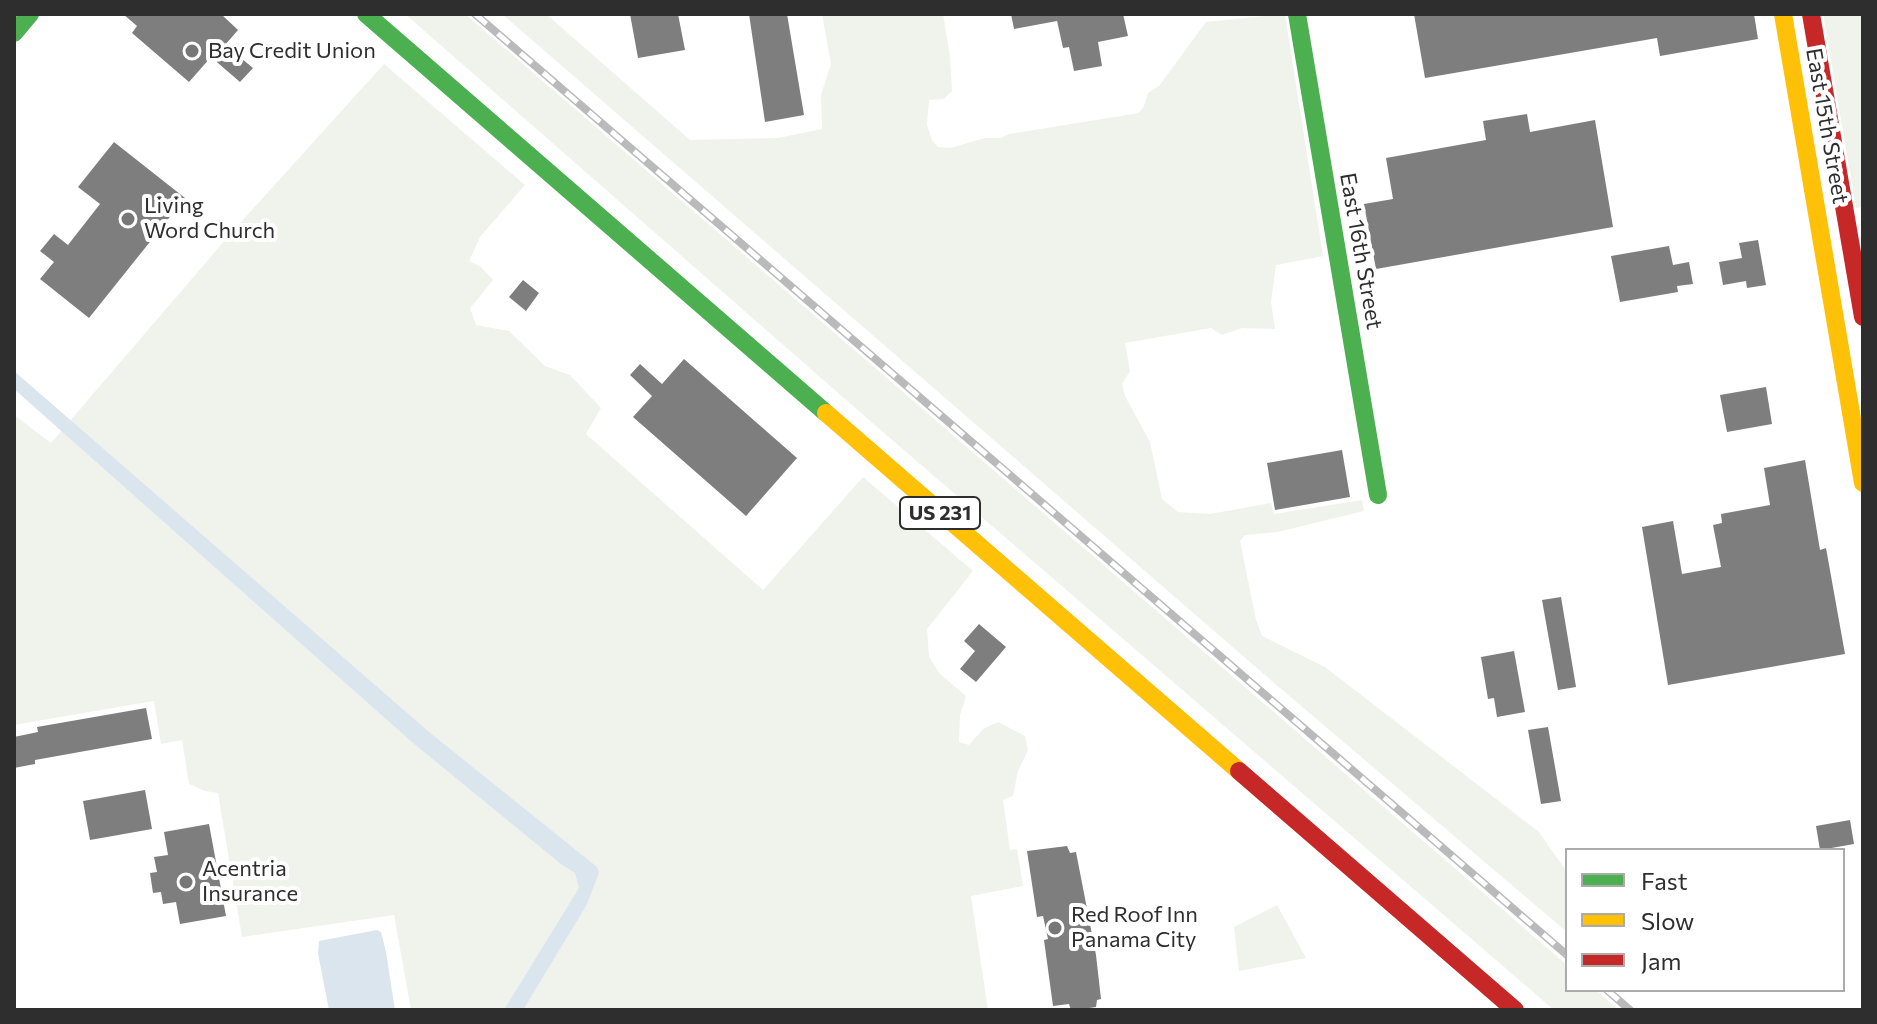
<!DOCTYPE html>
<style>
body{margin:0}
#map{position:relative;width:1877px;height:1024px;overflow:hidden;background:#fff;font-family:Commissioner,sans-serif}
canvas{display:block}
.frame{position:absolute;inset:0;border:16px solid #2e2e2e;pointer-events:none}
.legend{position:absolute;left:1565px;top:848px;width:280px;height:144px;box-sizing:border-box;background:#fff;border:2px solid #ababab;margin:0;padding:10px 14px;list-style:none;font-size:24px;color:#2e2e2e}
.legend li{display:flex;align-items:center;gap:16px;height:40px}
.legend b{width:40px;border:2px solid #ababab}
</style>
<div id="map">
<canvas width="1877" height="1024"></canvas>
<div class="frame"></div>
<ul class="legend">
<li><b style="height:10px;background:#4caf50"></b>Fast</li>
<li><b style="height:10px;background:#ffc107"></b>Slow</li>
<li><b style="height:10px;background:#c62828"></b>Jam</li>
</ul>
</div>
<script>
const ctx = document.querySelector('canvas').getContext('2d');
ctx.lineJoin = 'round';
function fillPath(path, color) { ctx.fillStyle = color; ctx.fill(path, 'evenodd'); }
const toPath = rows => new Path2D(rows.map(r => 'M' + r).join(''));
function trace(path, color, width, dash) { ctx.strokeStyle = color; ctx.lineWidth = width; ctx.lineCap = dash ? 'butt' : 'round'; ctx.setLineDash(dash || []); ctx.stroke(path); }
function drawText(font, color, halo, rows, align = 'center') {
  ctx.font = font + ' Commissioner,sans-serif'; ctx.lineWidth = 8; ctx.setLineDash([]); ctx.textBaseline = 'middle'; ctx.strokeStyle = halo; ctx.fillStyle = color; for (const [text, x, y, turn = 0] of rows) {
    ctx.save(); ctx.translate(x, y); ctx.rotate((+turn || 0) * Math.PI / 180); ctx.textAlign = isNaN(turn) ? turn : align; if (halo) ctx.strokeText(text, 0, 0); ctx.fillText(text, 0, 0); ctx.restore();
  }
}
fillPath(toPath([
 [405,14,465,14,1567,965,1567,990,1596,990,1619,1010,1554,1010,869,420],
 [502,14,546,14,690,140,778,138,822,129,821,95,831,64,822,14,943,14,950,56,952,91,944,99,929,100,927,125,932,140,938,147,950,148,985,138,1001,138,1009,134,1139,113,1144,106,1148,93,1159,86,1206,22,1285,14,1323,256,1276,265,1271,302,1275,329,1242,328,1222,335,1211,328,1125,343,1130,371,1122,384,1125,396,1150,442,1162,499,1178,512,1210,514,1271,503,1274,514,1362,500,1364,511,1278,532,1245,535,1240,541,1256,620,1262,636,1325,667,1539,832,1567,872,1567,932,1273,682],
 [1823,14,1863,14,1863,207,1856,208],
 [384,64,525,185,480,237,469,261,481,267,493,280,470,308,476,325,509,331,545,366,570,375,601,408,586,434,763,590,863,477,973,571,927,629,929,656,939,673,966,696,960,715,959,742,969,745,983,729,998,722,1025,736,1028,750,1018,771,1013,796,1003,800,1010,850,1017,849,1023,886,971,896,988,1010,411,1010,394,915,242,937,218,793,205,791,189,784,182,740,161,744,154,701,14,725,14,415,51,443,232,232],
 [1277,905,1306,958,1239,971,1234,927]
]), '#f0f3ec');
fillPath(toPath([
 [14,371,429,732,597,867,599,873,586,906,523,1010,504,1010,579,888,575,873,561,864,412,742,14,389],
 [377,930,381,932,386,952,395,1010,329,1010,318,953,319,941]
]), '#dbe5ee');
fillPath(toPath([
 [123,14,221,14,238,30,225,45,253,68,240,82,211,57,189,82,132,33,137,26],
 [630,14,678,14,685,50,638,58],
 [749,14,787,14,804,115,765,122],
 [1011,14,1123,14,1128,36,1098,42,1102,66,1074,71,1069,47,1063,48,1056,16,1057,21,1014,29],
 [1414,14,1754,14,1758,39,1660,56,1657,38,1425,78],
 [1527,114,1530,132,1595,120,1613,227,1376,269,1364,204,1393,199,1386,158,1486,140,1483,121],
 [114,142,185,198,89,318,40,279,54,262,40,251,54,234,68,245,100,204,78,187],
 [1758,240,1766,285,1747,288,1746,281,1723,285,1719,262,1742,258,1739,243],
 [1669,246,1673,265,1689,262,1693,284,1677,286,1678,292,1620,302,1611,256],
 [523,280,539,293,526,311,509,297],
 [684,359,797,458,746,516,633,417,652,396,630,375,640,364,662,384],
 [1766,387,1772,424,1727,432,1720,395],
 [1342,450,1350,497,1275,510,1267,463],
 [1805,460,1820,550,1826,548,1845,654,1668,685,1642,527,1673,521,1682,574,1721,567,1713,525,1722,523,1721,514,1770,505,1764,468],
 [1561,597,1576,687,1558,690,1542,600],
 [979,624,1006,647,976,682,960,669,975,651,964,641],
 [1514,651,1525,712,1497,717,1494,698,1488,699,1481,657],
 [146,708,152,739,35,760,35,764,14,768,14,737,38,732,37,727],
 [1548,727,1561,801,1541,804,1528,730],
 [145,790,152,829,90,840,83,801],
 [1850,820,1854,844,1820,850,1816,826],
 [209,824,226,916,180,924,176,902,163,904,161,892,153,893,150,873,157,872,154,857,168,855,164,832],
 [1067,846,1070,853,1076,852,1096,955,1101,999,1097,1000,1096,1007,1076,1010,1071,1010,1069,1004,1053,1006,1044,940,1048,939,1043,916,1037,917,1027,851]
]), '#7e7e7e');
trace(toPath([
 [366,14,826,413],
 [1297,14,1378,495],
 [14,33,30,14]
]), '#4caf50', 18);
trace(toPath([
 [1783,14,1863,483],
 [826,413,1239,771]
]), '#ffc107', 18);
trace(toPath([
 [1811,14,1863,317],
 [1239,771,1515,1010]
]), '#c62828', 18);
const rail = toPath([
 [475,14,1567,955],
 [1607,990,1630,1010]
]);
trace(rail, '#bababa', 8);
trace(rail, '#fff', 5, [15]);
for (const [x, y, r, color] of [
 [192,51,8,"#777"],
 [128,219,8,"#777"],
 [186,882,8,"#777"],
 [1055,928,8,"#777"]
]) { const dot = new Path2D(); dot.arc(x, y, r, 0, 2 * Math.PI); ctx.fillStyle = color; ctx.fill(dot); trace(dot, '#fff', 3); }
for (const [x, y, w] of [
 [940,513,80]
]) { const box = new Path2D(); box.roundRect(x - w / 2, y - 16, w, 32, 6); ctx.fillStyle = '#fff'; ctx.fill(box); trace(box, '#2e2e2e', 2); }
drawText('bold 20px', '#2e2e2e', null, [
 ["US 231",940,513]
]);
drawText('22px', '#2e2e2e', '#fff', [
 ["Bay Credit Union",208,51],
 ["Living",144,206],
 ["Word Church",144,231],
 ["Acentria",202,869],
 ["Insurance",202,894],
 ["Red Roof Inn",1071,915],
 ["Panama City",1071,940]
], 'left');
drawText('22px', '#2e2e2e', '#fff', [
 ["East 15th Street",1827,126,80],
 ["East 16th Street",1361,251,80]
]);
</script>
